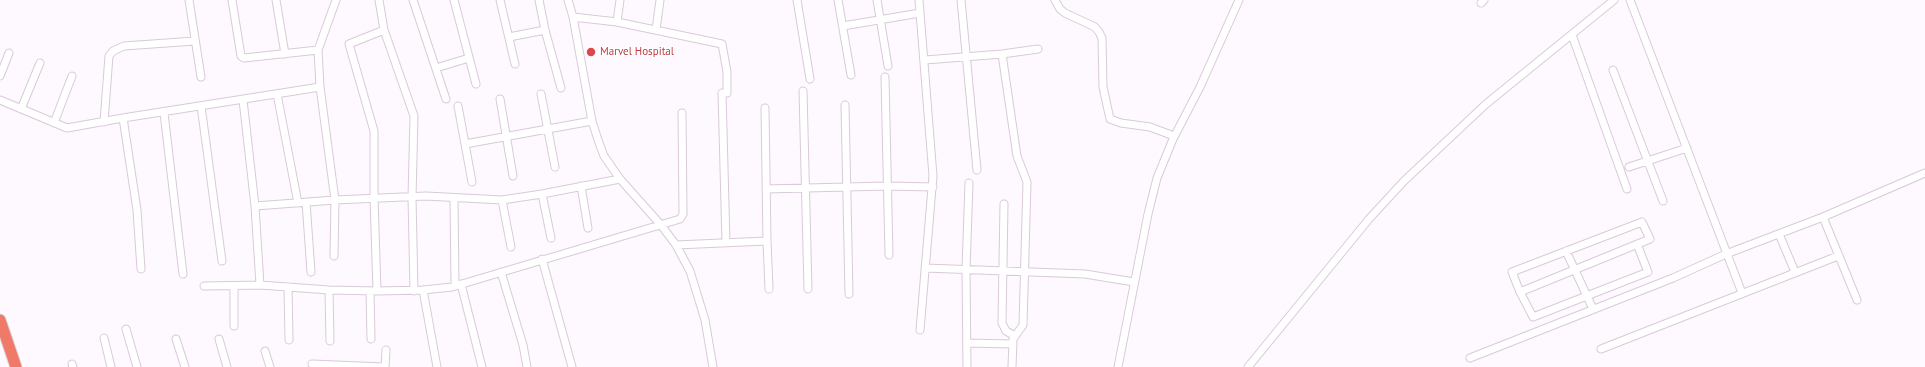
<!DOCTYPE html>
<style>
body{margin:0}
canvas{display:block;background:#fef8ff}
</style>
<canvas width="1925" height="367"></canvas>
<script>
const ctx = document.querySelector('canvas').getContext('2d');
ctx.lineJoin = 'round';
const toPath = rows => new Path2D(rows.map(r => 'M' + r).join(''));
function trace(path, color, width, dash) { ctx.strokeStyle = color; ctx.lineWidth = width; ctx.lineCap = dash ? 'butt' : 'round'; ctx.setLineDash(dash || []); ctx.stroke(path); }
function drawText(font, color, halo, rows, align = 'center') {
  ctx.font = font + ' "PT Sans",sans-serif'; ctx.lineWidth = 3; ctx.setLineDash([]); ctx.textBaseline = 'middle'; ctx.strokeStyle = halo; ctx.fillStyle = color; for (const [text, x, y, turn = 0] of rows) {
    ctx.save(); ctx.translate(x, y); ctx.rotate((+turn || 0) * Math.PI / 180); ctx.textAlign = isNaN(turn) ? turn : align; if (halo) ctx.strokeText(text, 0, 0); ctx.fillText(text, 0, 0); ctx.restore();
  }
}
const minor = toPath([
 [189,0,201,77],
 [232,0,241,56,244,58,318,50],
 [276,0,285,54],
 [379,0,384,30,414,116,412,197,414,291],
 [413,0,446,99],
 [454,0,476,84],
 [500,0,515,64],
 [539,0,545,30],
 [568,0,573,17,592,121,598,140,604,156,620,179,661,225,676,245,690,271,705,320,713,367],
 [797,0,810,79],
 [838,0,851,75],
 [877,0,888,66],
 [919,0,933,176,920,330],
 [961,0,977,170],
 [1055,0,1060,9,1065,13,1095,27,1099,32,1102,38,1103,87,1110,119,1121,123,1150,127,1174,136],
 [1630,0,1742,293],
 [1481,3,1484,0],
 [573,17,617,22,722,44,727,72,727,93],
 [617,22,620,0],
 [843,26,920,13],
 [656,30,660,0],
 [1572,35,1627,189],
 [509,37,545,30,561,88],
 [1002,54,1017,156,1027,182,1023,325,1013,339,1012,367],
 [925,60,1002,54,1038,49],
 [436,68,469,58],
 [1613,70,1663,201],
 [0,76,9,53],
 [885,77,889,255],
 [803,91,808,289],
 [722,93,726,242],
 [277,94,298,203],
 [541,94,555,167],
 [500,99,513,176],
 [0,100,67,128,123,118,320,87],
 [243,100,255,206,260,285],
 [845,105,849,294],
 [201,106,222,261],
 [458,106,472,182],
 [21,109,40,63],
 [164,113,183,274],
 [123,118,137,210,141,269],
 [104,122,109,56,113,51,124,46,195,41],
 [54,123,72,76],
 [465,144,592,121],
 [1629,167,1687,148],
 [581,186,588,228],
 [766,189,887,186,933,187],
 [542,194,551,238],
 [454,198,455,286],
 [502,200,511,247],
 [306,202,311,272],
 [1004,204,1002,323,1006,331,1015,336],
 [255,206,335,200,426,196,502,200,542,194,620,179],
 [1823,217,1857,300],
 [1642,222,1650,239,1520,292,1512,272,1642,222],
 [1779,234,1795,272],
 [767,241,769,289],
 [676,245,767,241,765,108],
 [1566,251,1593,309],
 [334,256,335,200,320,87,318,50,336,0],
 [542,259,572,367],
 [925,268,1085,274,1134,282],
 [501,272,523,345,527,367],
 [461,284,482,367],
 [204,286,260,285,329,290,377,291,423,290,452,287,680,219,683,214,682,113],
 [234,286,234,326],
 [288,287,289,340],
 [329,290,330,341],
 [423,290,437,367],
 [370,291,371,339],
 [377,291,374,198,374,131,349,44,384,30],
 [1520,292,1533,317,1648,272,1637,244],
 [126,329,137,367],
 [104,338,111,367],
 [176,339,185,367],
 [219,339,227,367],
 [967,343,1013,344],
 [1601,349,1838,256],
 [265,351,270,367],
 [1470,358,1673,278,1726,254,1823,217,1925,173],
 [72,364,73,367],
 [312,364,384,367],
 [385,367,386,350],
 [967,367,966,269,969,183],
 [1118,367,1148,214,1157,178,1173,139,1200,87,1239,0],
 [1248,367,1369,219,1404,181,1486,104,1614,0]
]);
const highway = toPath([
 [0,320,16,367]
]);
trace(minor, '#d9cada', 9);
trace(highway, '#d9d8d9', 13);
trace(minor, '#fff', 7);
trace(highway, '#f07a6a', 11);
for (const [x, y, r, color] of [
 [591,52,5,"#e0444e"]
]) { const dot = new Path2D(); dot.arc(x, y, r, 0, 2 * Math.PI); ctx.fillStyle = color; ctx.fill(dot); trace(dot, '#fff', 1.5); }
drawText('11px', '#be3a42', '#fff', [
 ["Marvel Hospital",600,52]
], 'left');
</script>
